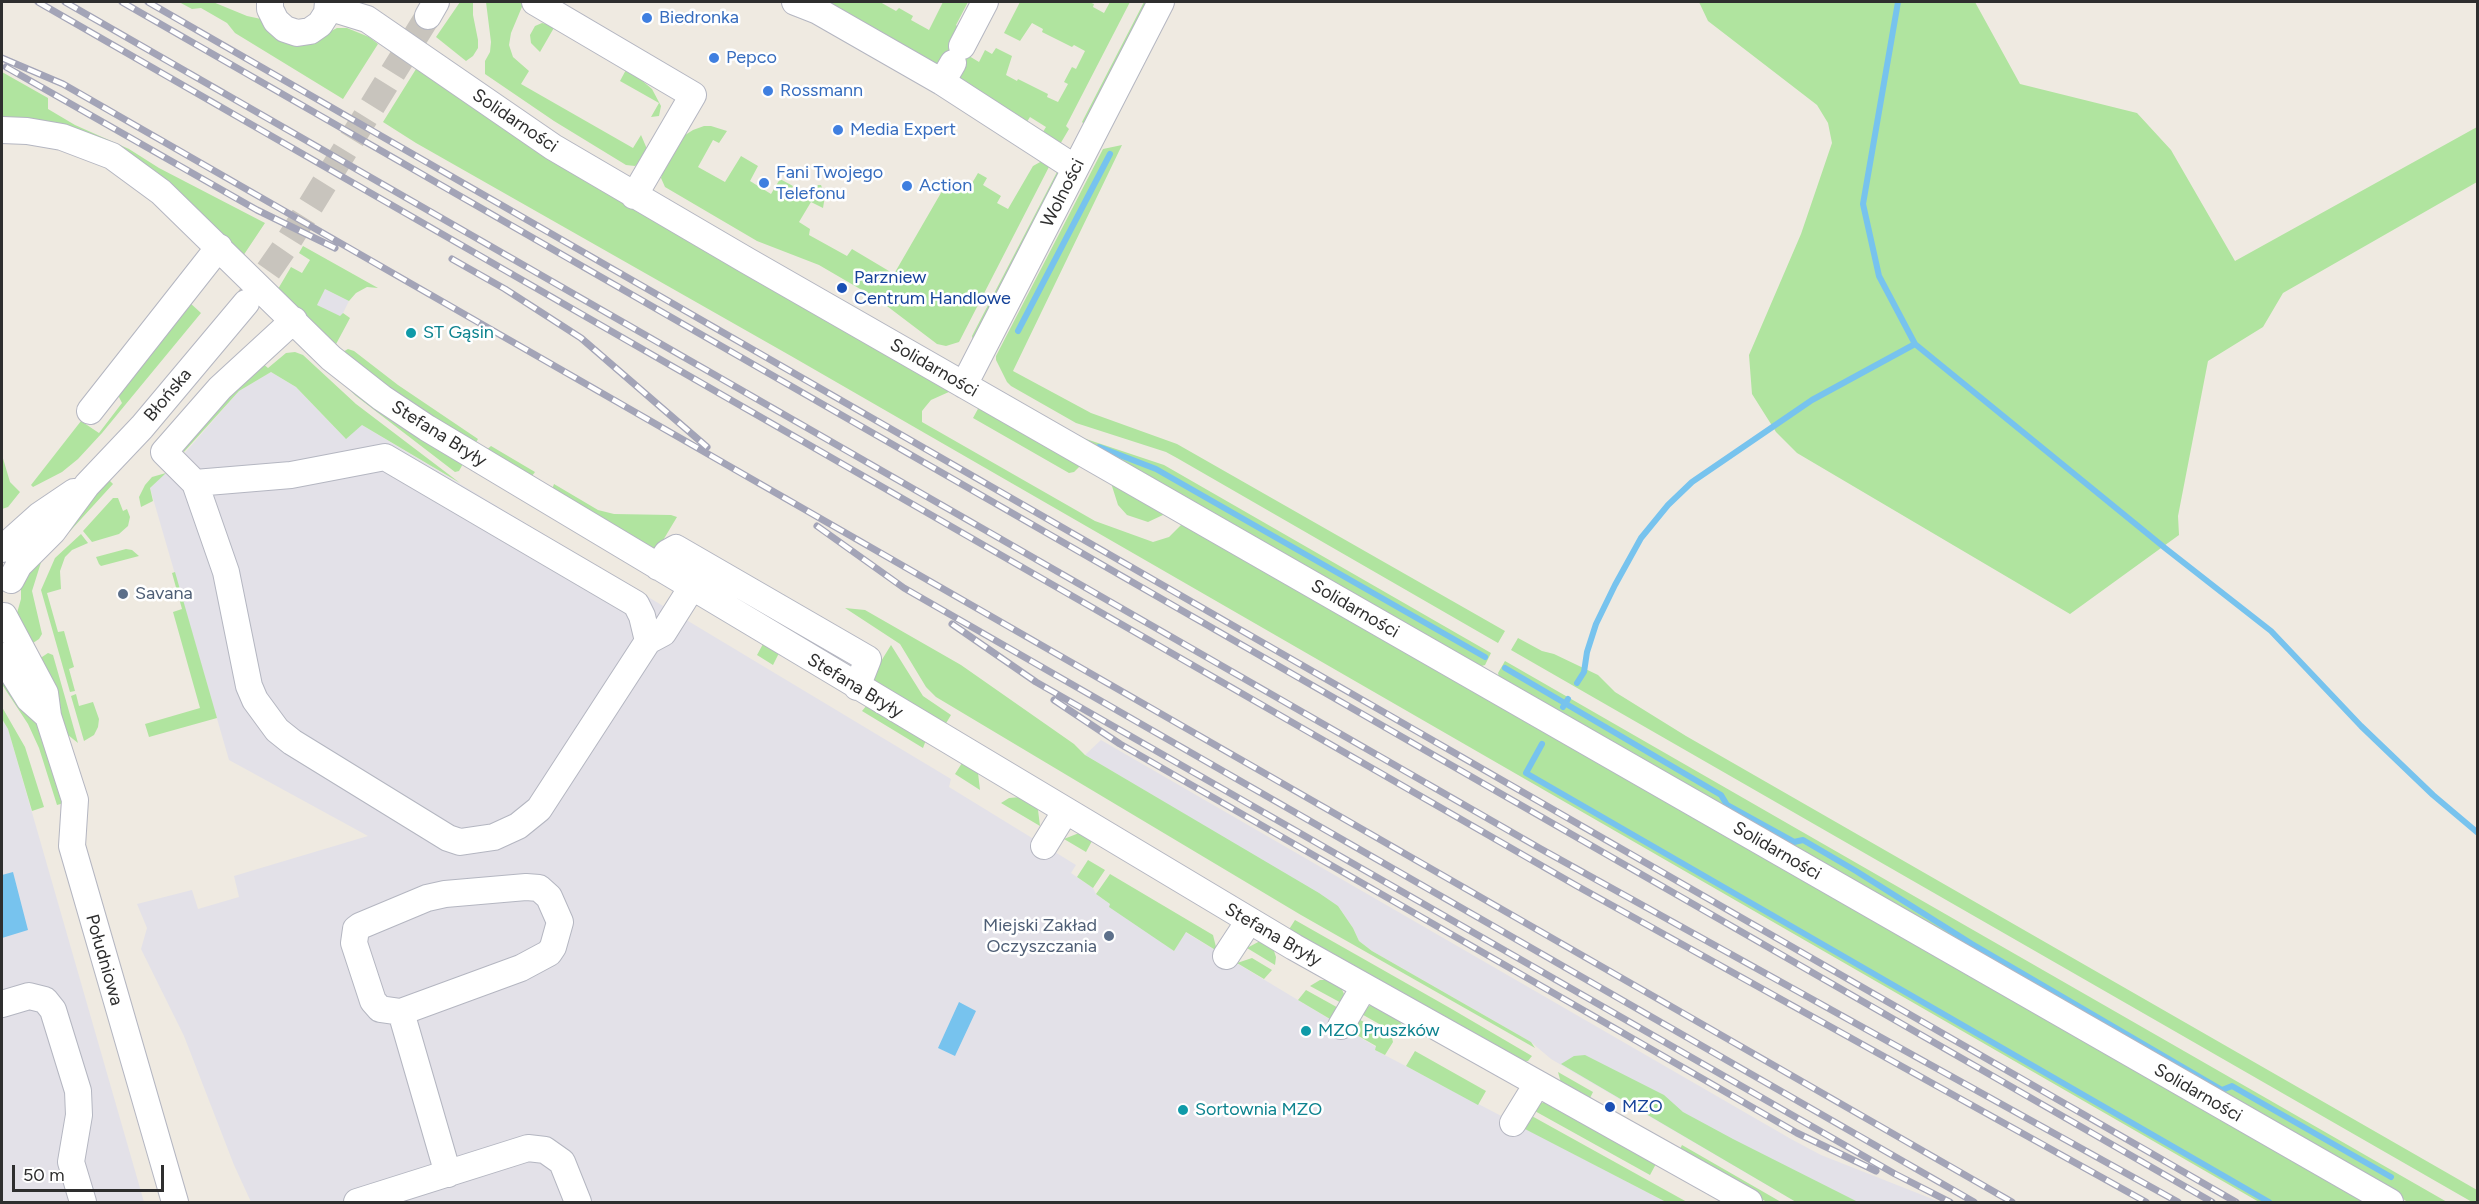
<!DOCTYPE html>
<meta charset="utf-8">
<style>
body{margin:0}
#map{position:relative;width:2479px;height:1204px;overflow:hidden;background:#efeae1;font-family:Figtree,sans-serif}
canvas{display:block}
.frame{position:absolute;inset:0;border:3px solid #2e2e2e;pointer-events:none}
.scale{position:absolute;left:12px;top:1165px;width:152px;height:27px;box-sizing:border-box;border:3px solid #2e2e2e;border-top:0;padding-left:8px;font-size:18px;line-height:21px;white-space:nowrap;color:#2e2e2e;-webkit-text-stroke:4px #fff;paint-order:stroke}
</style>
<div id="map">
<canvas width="2479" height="1204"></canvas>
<div class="frame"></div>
<div class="scale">50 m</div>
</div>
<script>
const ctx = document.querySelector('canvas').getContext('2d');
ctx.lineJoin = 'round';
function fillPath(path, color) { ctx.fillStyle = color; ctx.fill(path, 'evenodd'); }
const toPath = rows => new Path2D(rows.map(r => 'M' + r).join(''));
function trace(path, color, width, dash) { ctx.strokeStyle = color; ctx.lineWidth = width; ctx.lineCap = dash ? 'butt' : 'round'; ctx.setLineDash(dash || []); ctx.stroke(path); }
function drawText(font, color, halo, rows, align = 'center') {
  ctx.font = font + ' Figtree,sans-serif'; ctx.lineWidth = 5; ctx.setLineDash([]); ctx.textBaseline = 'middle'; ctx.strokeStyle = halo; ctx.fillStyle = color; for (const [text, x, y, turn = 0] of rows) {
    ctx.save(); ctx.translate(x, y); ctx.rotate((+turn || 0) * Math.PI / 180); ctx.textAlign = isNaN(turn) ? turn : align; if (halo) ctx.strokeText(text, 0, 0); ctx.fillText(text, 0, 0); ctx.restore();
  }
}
fillPath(toPath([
 [325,289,349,301,341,317,317,305],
 [271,372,296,387,345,438,362,425,951,779,949,787,1076,865,1071,873,1093,888,1096,894,1174,951,1185,932,1376,1047,1375,1050,1666,1202,251,1202,234,1165,184,1036,141,949,147,928,137,904,192,890,198,909,239,897,234,876,368,836,229,760,150,488,184,454,239,391],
 [2,719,8,729,144,1202,2,1202],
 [1101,740,1791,1139,1821,1155,1940,1202,1796,1202,1551,1059,1531,1042,1372,951,1359,941,1353,928,1338,906,1085,755]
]), '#e3e1e8');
fillPath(toPath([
 [179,2,213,2,247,16,327,33,337,28,347,28,369,37,378,44,343,99,235,33,227,23,201,8,192,9],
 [460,2,473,2,473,15,478,40,478,48,473,56,466,61,436,37],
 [486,2,524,2,511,33,509,45,513,57,529,71,521,84,633,148,641,135,647,149,639,163,635,166,626,165,554,121,485,74,485,61,490,52,491,42],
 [812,2,880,2,896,11,899,8,913,16,911,20,929,30,943,2,968,2,956,25,975,45,969,56,979,62,985,50,992,54,996,48,1012,56,1006,75,1017,81,1018,79,1048,94,1047,97,1058,102,1068,84,1064,82,1072,67,1076,69,1085,51,1074,45,1072,47,1042,32,1043,29,1032,23,1020,41,1004,33,1020,2,1089,2,1094,4,1093,7,1104,13,1110,2,1130,2,1066,126,1069,129,1059,146,1041,135,1046,127,1030,117,1025,125,937,68],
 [1144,2,1150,2,1086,126,1082,122],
 [1699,2,1975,2,2020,84,2137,113,2171,150,2235,261,2477,127,2477,182,2283,293,2263,327,2208,361,2178,516,2179,535,2070,614,1797,453,1776,432,1752,394,1749,355,1801,234,1832,143,1828,123,1817,105,1708,21],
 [542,23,555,26,540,52,531,43,530,35,535,26],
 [627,68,652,89,661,106,659,116,651,117,659,103,620,81],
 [416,69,951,391,931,400,926,406,922,411,922,422,1095,521,1153,542,1169,537,1182,524,2365,1202,2259,1202,791,356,416,143,383,122],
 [2,72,48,98,48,109,75,125,129,149,159,168,265,223,243,256,158,173,132,155,2,118],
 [704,126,711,126,727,131,719,143,713,140,698,167,725,182,741,156,758,166,750,181,771,194,780,179,793,186,790,192,801,198,805,193,811,196,818,185,821,185,825,196,823,208,811,202,799,222,810,229,809,235,847,256,852,249,894,274,949,179,968,190,978,173,987,178,983,185,1001,196,997,203,1008,209,1033,166,1042,161,1051,163,959,342,946,346,937,344,879,300,819,265,757,241,665,187,661,178,663,169,682,137,693,130],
 [1122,145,1013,371,1091,413,1177,444,1505,631,1498,643,1177,458,1166,452,1076,423,1011,386,1007,382,996,360,996,356,1103,149],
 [1058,170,1059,174,973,340,972,336],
 [303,246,378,288,367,287,356,293,349,301,325,289,317,305,340,316,343,313,350,318,335,346,278,289,291,267,302,273,310,260,299,253],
 [189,302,201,313,102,433,78,459,62,472,33,487,31,485,81,421,99,433,122,403,118,395],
 [348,349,354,351,398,385,478,439,474,446,426,417,341,353],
 [295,352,303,355,356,404,460,483,362,425,346,439,296,387,271,372,239,391,183,453,186,441,261,362,268,368,286,353],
 [328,369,464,462,459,471,455,472,356,396],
 [979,407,1081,465,1074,472,1069,473,973,418],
 [1071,434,1164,465,1491,653,1485,665,1478,667],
 [491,446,535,472,529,480,484,452],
 [2,455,10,482,20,492,8,507,2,509],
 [166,473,150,488,153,501,141,507,139,497,145,485,152,477],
 [109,480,113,484,61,541,62,530],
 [1111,483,1165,514,1148,522,1127,515,1118,505],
 [554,484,598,510,614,514,671,515,677,517,662,542,657,547,649,549,551,492],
 [113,498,118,498,123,511,127,509,130,517,128,526,119,534,92,542,83,531],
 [81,534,88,543,72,550,65,557,60,571,61,589,47,593,58,632,64,631,74,667,69,669,75,691,70,692,41,590,55,558],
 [126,549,132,550,139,556,101,566,99,564,96,557],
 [43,556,32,591,42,634,39,639,27,647,17,613,21,599,21,583,24,573],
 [175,572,217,718,149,737,145,724,200,708,173,612,182,609,172,573],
 [845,608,865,610,961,665,1074,744,1085,755,1319,893,1338,906,1353,928,1359,941,1372,951,1531,1042,1535,1048,1301,915,936,697,926,687,900,644],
 [1518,638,1542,651,1554,654,1598,675,1615,692,1686,736,2477,1190,2477,1202,2472,1202,1511,650],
 [763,644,779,653,773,665,757,655],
 [891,645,923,696,951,715,945,725,873,681,875,671],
 [48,653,53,655,78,743,68,735,59,708,36,661],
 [1505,661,1792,826,2447,1202,2408,1202,1499,677,1498,673],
 [3,681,37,724,46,744,64,803,57,805,39,748,28,724,3,686],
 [76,694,79,706,93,702,99,719,98,727,94,735,84,741,71,696],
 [867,705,926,740,923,748,862,711],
 [2,707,25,747,44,807,32,811,8,729,2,719],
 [962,763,974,768,978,773,980,790,955,774],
 [1021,797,1033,804,1038,810,1040,826,1001,803,1009,798],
 [1079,833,1092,841,1086,852,1064,839],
 [1088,860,1105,870,1093,888,1077,877],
 [1110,874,1213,935,1217,951,1186,932,1174,951,1109,907,1110,904,1096,894],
 [1295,920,1450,1008,1532,1056,1528,1061,1515,1061,1288,931],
 [1260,941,1273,948,1276,957,1275,965,1247,948],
 [1252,958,1272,970,1264,979,1237,963],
 [1320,980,1331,980,1341,987,1344,994,1345,1005,1310,986],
 [1306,990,1342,1010,1335,1022,1298,1000],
 [1371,1005,1396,1016,1402,1025,1402,1037,1358,1012],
 [1355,1017,1392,1038,1393,1042,1385,1055,1375,1050,1376,1046,1348,1030],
 [1415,1051,1486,1091,1478,1105,1406,1066],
 [1585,1055,1664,1095,1683,1112,1733,1139,1858,1202,1796,1202,1561,1064,1574,1056],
 [1558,1072,1593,1092,1588,1102,1561,1083],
 [1545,1102,1657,1162,1650,1175,1533,1110,1538,1104],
 [1530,1115,1687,1202,1666,1202,1523,1128],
 [1682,1145,1781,1202,1767,1202,1678,1153]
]), '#b0e49f');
fillPath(toPath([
 [13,872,28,930,2,938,2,875],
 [959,1002,976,1011,955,1056,938,1048]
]), '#77c3ee');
trace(toPath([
 [1898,2,1863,204,1879,276,1915,344,2165,548,2271,631,2361,726,2433,795,2478,833],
 [1018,331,1110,154],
 [1099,447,1156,469,1485,657],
 [1505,668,1721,795,1727,805,1794,842,1803,840,1856,871,1972,944,2222,1090,2232,1086,2391,1177],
 [1577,683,1584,672,1587,652,1596,624,1615,585,1641,538,1668,505,1692,482,1812,400,1915,344],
 [1563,707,1568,699],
 [1542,744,1526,773,2269,1202]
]), '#77c3ee', 6);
trace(toPath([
 [246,303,285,247,428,16]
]), '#c8c4bd', 26, [26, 13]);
const minor = toPath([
 [270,2,270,9,276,21,285,29,297,33,310,31,320,24,327,13,328,2],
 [535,2,693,95,634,196],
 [795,2,818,11,942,82,1075,168],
 [328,7,367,19,553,147,746,260,2390,1202],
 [428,16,436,2],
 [962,46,985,2],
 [942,82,953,63],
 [2,130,27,131,62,137,112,156,161,192,331,358,382,398,427,428,1294,947,1749,1202],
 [964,385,1161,2],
 [90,411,219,247],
 [195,483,291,475,385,457,636,604,642,616,648,641,539,809,518,826,494,837,460,842,448,838,292,742,277,730,255,700,249,686,226,572,195,483,164,452,220,388,294,320],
 [2,549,40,515,74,492],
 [658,567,667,553,676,548,868,659,857,687],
 [11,580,19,565,53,531,87,485,142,427,246,303],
 [4,616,45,693,48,716,75,800,72,846,175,1202],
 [648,641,663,633,692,587],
 [2,656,29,699,48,716],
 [1044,846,1065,812],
 [1226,956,1249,921],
 [2,1004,29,996,45,1000,53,1010,78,1091,79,1115,71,1162,83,1202],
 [401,1012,380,1009,373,1001,354,943,356,929,360,926,427,898,445,894,526,887,539,888,549,897,560,922,553,947,549,953,521,968,401,1012,448,1174],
 [1341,1026,1364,987],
 [1513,1123,1537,1084],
 [357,1202,528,1148,545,1150,562,1162,578,1202]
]);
trace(minor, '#b4b6c1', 28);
trace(minor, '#fff', 26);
const rail = toPath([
 [38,2,1577,886,2146,1202],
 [65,2,1541,849,2178,1202],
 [122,2,2212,1202],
 [148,2,2236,1202],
 [2,58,63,84,2012,1202],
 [6,67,257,210,335,248],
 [452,259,505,289,581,338,707,447],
 [817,526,904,588,1974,1202],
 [952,624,1036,682,1895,1174,1950,1202],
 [1054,700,1120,744,1797,1133,1876,1171]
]);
trace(rail, '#a3a4b7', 7);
trace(rail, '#fff', 4.5, [14]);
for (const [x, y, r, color] of [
 [647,18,6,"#3f7fe0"],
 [714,58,6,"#3f7fe0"],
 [768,91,6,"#3f7fe0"],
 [838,130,6,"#3f7fe0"],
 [764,183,6,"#3f7fe0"],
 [907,186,6,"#3f7fe0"],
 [842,288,6,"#1a4fb4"],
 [411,333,6,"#0f9aa8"],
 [123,594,6,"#5c6f8a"],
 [1109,936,6,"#5c6f8a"],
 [1306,1031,6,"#0f9aa8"],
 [1610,1107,6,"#1a4fb4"],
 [1183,1110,6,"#0f9aa8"]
]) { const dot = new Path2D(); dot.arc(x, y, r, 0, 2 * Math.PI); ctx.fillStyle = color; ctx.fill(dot); trace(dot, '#fff', 2); }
drawText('18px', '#366cbe', '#fff', [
 ["Biedronka",659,18],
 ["Pepco",726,58],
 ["Rossmann",780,91],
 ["Media Expert",850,130],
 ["Fani Twojego",776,173],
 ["Telefonu",776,194],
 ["Action",919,186]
], 'left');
drawText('18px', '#2e2e2e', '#fff', [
 ["Solidarności",515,121,34],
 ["Wolności",1063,193,-63],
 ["Solidarności",934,368,30],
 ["Błońska",168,395,-50],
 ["Stefana Bryły",439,434,32],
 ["Solidarności",1355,609,30],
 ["Stefana Bryły",855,686,31],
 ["Solidarności",1777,851,30],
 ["Stefana Bryły",1273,935,30],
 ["Południowa",104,960,74],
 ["Solidarności",2198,1093,30]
]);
drawText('18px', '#164399', '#fff', [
 ["Parzniew",854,278],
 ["Centrum Handlowe",854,299],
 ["MZO",1622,1107]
], 'left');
drawText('18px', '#0d838f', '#fff', [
 ["ST Gąsin",423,333],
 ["MZO Pruszków",1318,1031],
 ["Sortownia MZO",1195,1110]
], 'left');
drawText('18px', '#4e5e75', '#fff', [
 ["Savana",135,594],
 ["Miejski Zakład",1097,926,"right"],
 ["Oczyszczania",1097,947,"right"]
], 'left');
</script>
